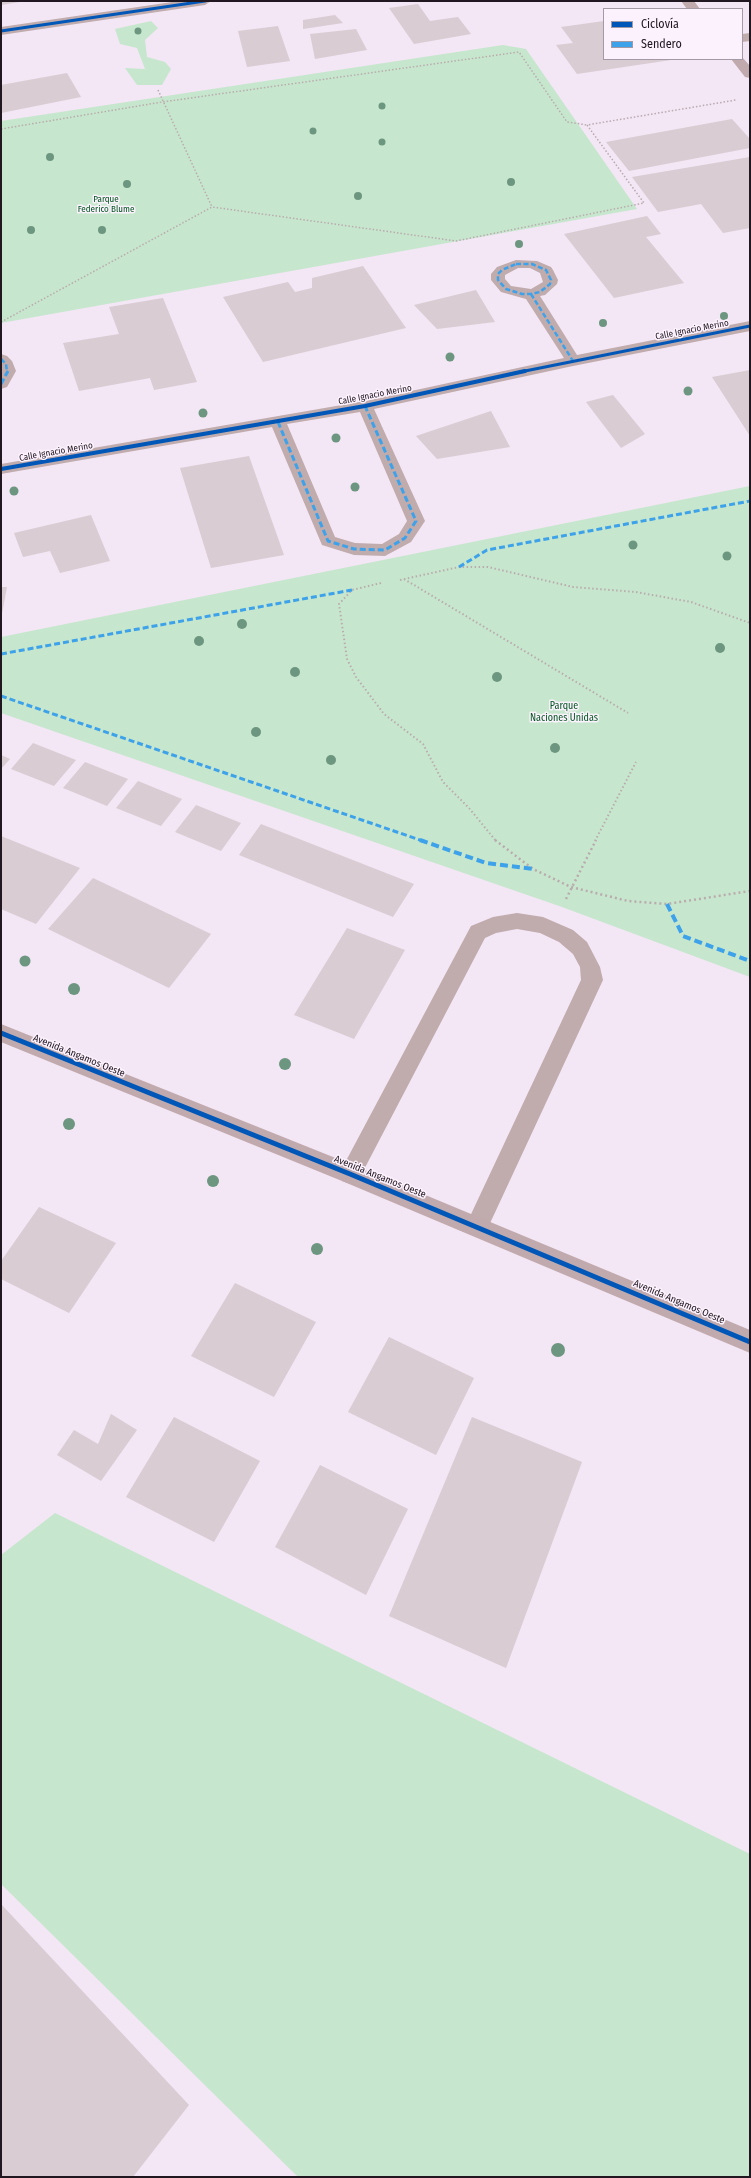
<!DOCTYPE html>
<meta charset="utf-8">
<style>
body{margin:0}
#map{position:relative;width:751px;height:2178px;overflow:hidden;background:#f3e6f5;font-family:"Fira Sans Condensed",sans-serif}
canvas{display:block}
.frame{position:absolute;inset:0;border:2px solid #201721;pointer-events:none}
.legend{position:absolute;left:603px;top:8px;width:140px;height:52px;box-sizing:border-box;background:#fcf2fd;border:1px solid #a49aa5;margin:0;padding:5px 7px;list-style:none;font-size:12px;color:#201721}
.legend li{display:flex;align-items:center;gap:8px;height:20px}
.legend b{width:20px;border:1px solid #a49aa5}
</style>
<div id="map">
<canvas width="751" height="2178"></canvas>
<div class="frame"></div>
<ul class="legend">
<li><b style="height:5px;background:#0057b8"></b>Ciclovía</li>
<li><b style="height:5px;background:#3da2ea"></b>Sendero</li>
</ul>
</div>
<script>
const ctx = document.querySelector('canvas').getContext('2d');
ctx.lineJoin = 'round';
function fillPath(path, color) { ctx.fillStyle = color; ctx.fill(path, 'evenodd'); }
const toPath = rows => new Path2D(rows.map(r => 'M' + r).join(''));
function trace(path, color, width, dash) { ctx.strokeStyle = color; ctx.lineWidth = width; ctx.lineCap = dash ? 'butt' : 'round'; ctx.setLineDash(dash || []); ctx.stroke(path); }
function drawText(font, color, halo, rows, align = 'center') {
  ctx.font = font + ' "Fira Sans Condensed",sans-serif'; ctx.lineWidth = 3; ctx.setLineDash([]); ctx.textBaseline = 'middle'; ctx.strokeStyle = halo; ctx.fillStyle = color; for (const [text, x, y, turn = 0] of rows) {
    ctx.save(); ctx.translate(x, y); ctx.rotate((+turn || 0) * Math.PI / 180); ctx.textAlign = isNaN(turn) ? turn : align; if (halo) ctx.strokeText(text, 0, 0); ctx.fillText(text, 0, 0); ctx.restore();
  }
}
fillPath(toPath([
 [151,21,158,28,145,40,147,57,165,62,171,69,162,85,137,85,125,68,145,69,137,48,120,44,115,29],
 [503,45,526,49,637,209,1,323,1,121],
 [750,486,750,977,562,907,1,713,1,637],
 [55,1513,750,1854,750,2177,298,2177,1,1884,1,1555]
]), '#c6e7cd');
fillPath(toPath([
 [1,1,20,1,20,2,1,5],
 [418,4,430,21,458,17,471,34,414,44,389,8],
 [335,15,343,23,303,29,303,20],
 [604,21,604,59,671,60,577,74,556,45,573,43,561,27],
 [278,26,290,61,247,67,238,31],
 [356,29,367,50,315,59,310,34],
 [67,73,81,97,1,113,1,85],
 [732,119,750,139,750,148,629,171,606,142],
 [750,157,750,228,723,233,701,204,658,212,632,177],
 [647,216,661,234,646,237,684,283,614,298,564,234],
 [363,266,406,328,263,362,223,297,288,282,295,292,312,288,312,278],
 [476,290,495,322,437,329,414,305],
 [163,298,197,382,154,390,150,378,79,391,63,343,119,334,109,307],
 [750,370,750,436,712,377],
 [613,395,645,434,621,448,586,402],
 [491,411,510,447,437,459,416,436],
 [249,456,284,555,211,568,180,468],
 [91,515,110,561,60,573,50,551,23,557,14,533],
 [1,587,7,587,1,619],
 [33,743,76,760,54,786,11,769],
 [1,755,10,759,1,769],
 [85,762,128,779,107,806,63,788],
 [138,781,182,799,161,826,116,808],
 [196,805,241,823,221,851,175,832],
 [261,824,414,884,393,917,239,855],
 [1,836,80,868,36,924,1,909],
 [93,878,211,934,169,988,48,929],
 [347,928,405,950,354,1039,294,1015],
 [39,1207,116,1243,69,1313,1,1279,1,1261],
 [235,1283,316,1322,274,1397,191,1356],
 [389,1337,474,1378,436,1455,348,1412],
 [111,1414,137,1430,101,1481,57,1455,74,1430,98,1444],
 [174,1417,260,1461,214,1542,126,1497],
 [472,1417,582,1462,506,1668,389,1616],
 [320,1465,408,1509,366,1595,275,1547],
 [1,1904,189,2105,133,2177,1,2177]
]), '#d9ccd2');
trace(toPath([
 [158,90,212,207],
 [1,129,162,102,519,52,567,122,587,125],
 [1,322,212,207,456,241,644,203,587,125,736,100]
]), '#baabaf', 1.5, [1.5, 2]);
trace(toPath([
 [404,579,628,713],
 [400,580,459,567,488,567,573,587,636,592,691,602,750,623],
 [381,583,352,590,339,604,347,659,356,677,384,714,423,744,443,782,469,808,496,841],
 [595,841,636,762]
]), '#baabaf', 2, [1.5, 2.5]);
trace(toPath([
 [495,840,533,869,571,887,628,901,667,904,750,891],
 [566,899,596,840]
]), '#baabaf', 2.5, [2, 3]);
fillPath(toPath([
 [517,913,543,917,573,930,587,942,600,967,603,980,485,1234,477,1237,469,1234,465,1227,581,980,580,967,573,954,559,942,540,933,517,929,496,933,485,938,358,1181,350,1184,342,1181,339,1174,471,926,493,917,517,913]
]), '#c0abad');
fillPath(toPath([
 [179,1,211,1,205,5,1,35,1,27,179,1],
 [750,33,750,41,742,42,742,34,750,33],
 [516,260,537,261,551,267,553,270,558,280,557,284,545,295,540,296,577,355,750,321,750,331,573,366,374,409,425,521,411,542,385,556,354,555,322,545,272,427,1,474,1,464,365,401,564,358,526,299,501,292,491,280,491,274,497,267,516,260],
 [518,268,530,268,540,273,543,282,531,289,511,286,505,279,505,275,518,268],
 [360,412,407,521,399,534,382,544,355,543,335,537,287,424,360,412],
 [1,354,7,356,12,361,16,371,7,387,1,389,1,354]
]), '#c0abad');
fillPath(toPath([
 [681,1,694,1,700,9,687,9,681,1],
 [742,57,750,66,750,78,745,77,731,59,742,59,742,57],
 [1,1024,358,1167,750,1330,750,1353,342,1181,1,1042,1,1024]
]), '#c0aaad');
trace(toPath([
 [516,264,532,264,546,270,551,280,550,284,540,292,531,294,522,294,506,289,498,280,498,274,502,270,516,264],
 [531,294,573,361],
 [1,359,6,364,7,372]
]), '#3da2ea', 2.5, [5, 2.5]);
trace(toPath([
 [1,384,8,371],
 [278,422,328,541,354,549,385,550,405,538,416,521,365,406],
 [459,567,487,550,750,501],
 [1,654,352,590],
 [1,696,423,841]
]), '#3da2ea', 3, [6, 3]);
trace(toPath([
 [420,840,486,863,533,869],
 [667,904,683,936,750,961]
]), '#3da2ea', 4, [8, 4]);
trace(toPath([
 [1,31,205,1],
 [520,372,750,326]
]), '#0057b8', 3);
trace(toPath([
 [1,469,365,406,525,371]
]), '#0057b8', 4);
trace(toPath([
 [1,1033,350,1174,750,1342]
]), '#0057b8', 5);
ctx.fillStyle = '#6d9680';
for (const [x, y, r] of [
 [138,31,3.5],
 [382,106,3.5],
 [313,131,3.5],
 [382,142,3.5],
 [50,157,4],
 [511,182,4],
 [127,184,4],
 [358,196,4],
 [31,230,4],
 [102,230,4],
 [519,244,4],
 [724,316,4],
 [603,323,4],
 [450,357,4.5],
 [688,391,4.5],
 [203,413,4.5],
 [336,438,4.5],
 [355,487,4.5],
 [14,491,4.5],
 [633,545,4.5],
 [727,556,4.5],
 [242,624,5],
 [199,641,5],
 [720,648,5],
 [295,672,5],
 [497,677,5],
 [256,732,5],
 [555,748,5],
 [331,760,5],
 [25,961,5.5],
 [74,989,6],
 [285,1064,6],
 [69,1124,6],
 [213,1181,6],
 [317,1249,6],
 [558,1350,7]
]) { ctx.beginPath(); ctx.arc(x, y, r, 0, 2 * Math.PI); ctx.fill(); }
drawText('9px', '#005520', '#fcf2fd', [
 ["Parque",106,199],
 ["Federico Blume",106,209]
]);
drawText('9px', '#201721', '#fcf2fd', [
 ["Calle Ignacio Merino",692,330,-11],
 ["Calle Ignacio Merino",375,395,-11],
 ["Calle Ignacio Merino",56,452,-10]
]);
drawText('10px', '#005520', '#fcf2fd', [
 ["Parque",564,706],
 ["Naciones Unidas",564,718]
]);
drawText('10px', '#201721', '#fcf2fd', [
 ["Avenida Angamos Oeste",79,1056,22],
 ["Avenida Angamos Oeste",380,1177,22],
 ["Avenida Angamos Oeste",679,1302,23]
]);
</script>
